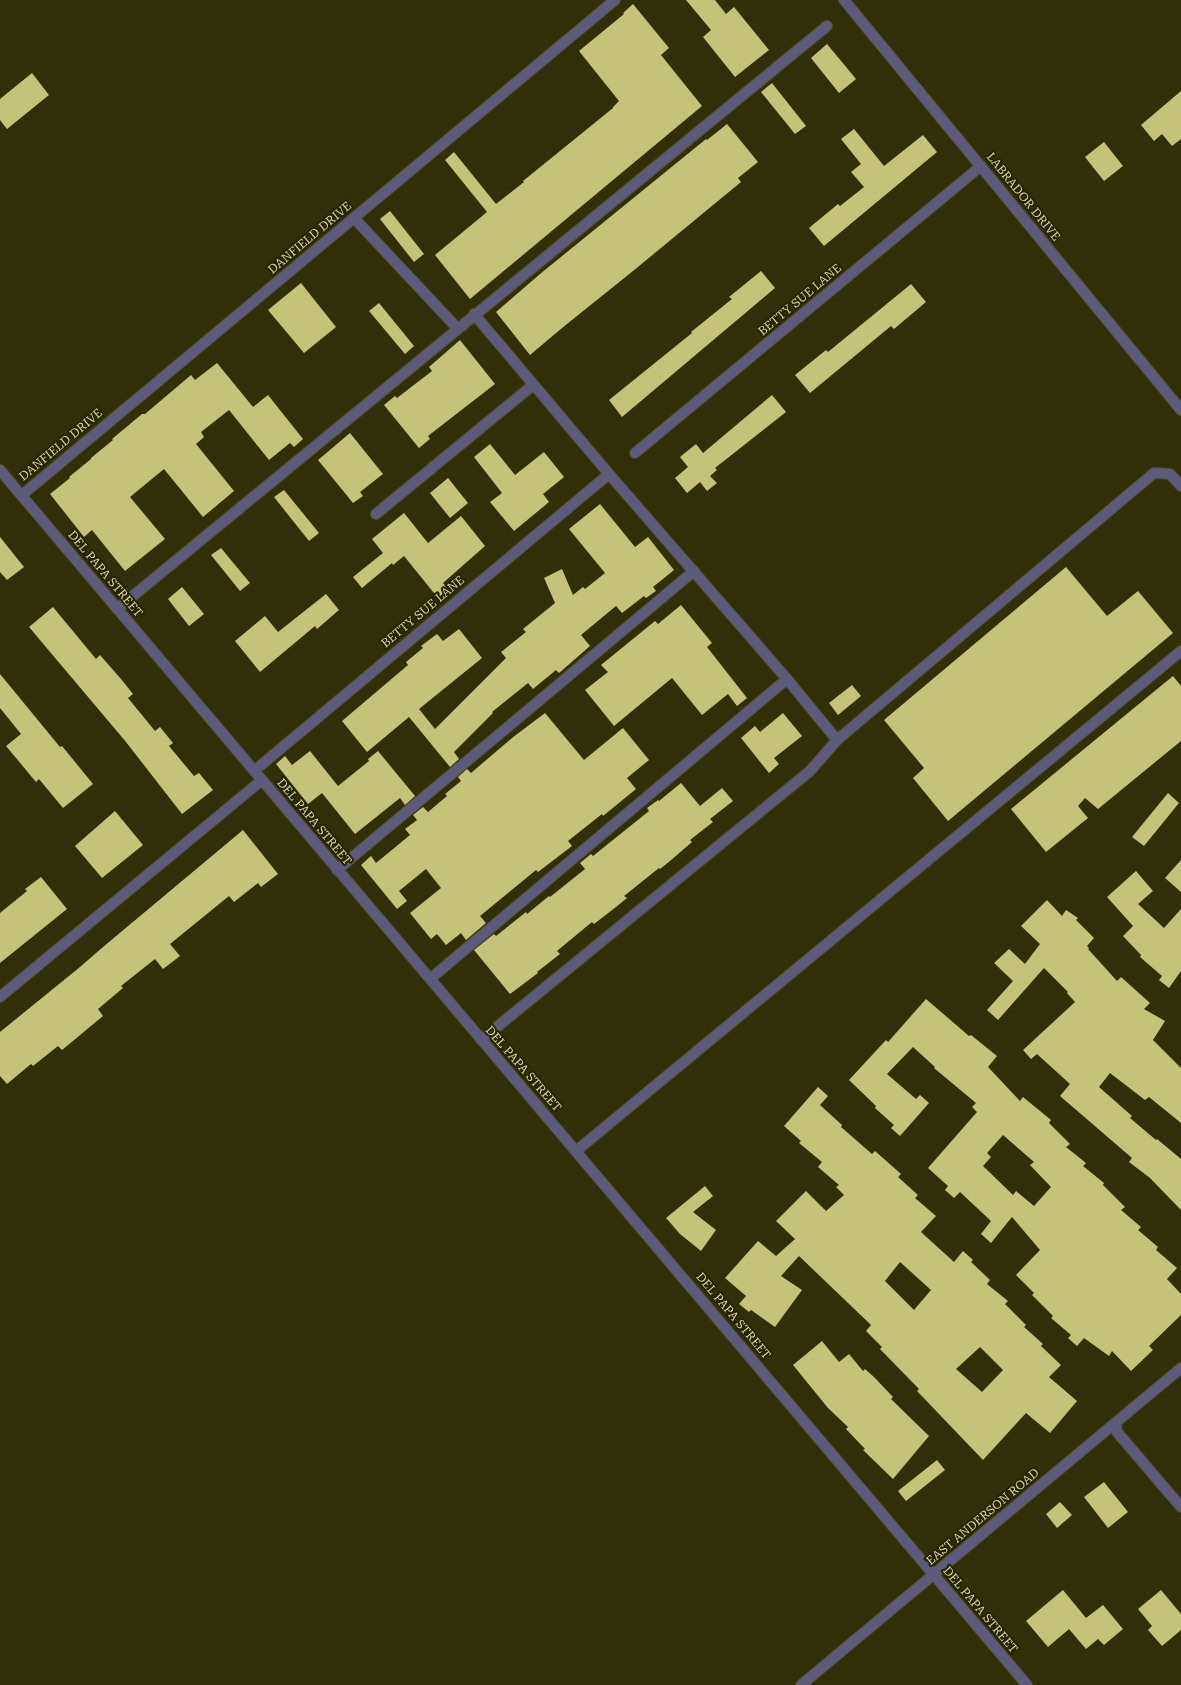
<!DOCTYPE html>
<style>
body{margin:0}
canvas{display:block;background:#302f07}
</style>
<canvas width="1181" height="1685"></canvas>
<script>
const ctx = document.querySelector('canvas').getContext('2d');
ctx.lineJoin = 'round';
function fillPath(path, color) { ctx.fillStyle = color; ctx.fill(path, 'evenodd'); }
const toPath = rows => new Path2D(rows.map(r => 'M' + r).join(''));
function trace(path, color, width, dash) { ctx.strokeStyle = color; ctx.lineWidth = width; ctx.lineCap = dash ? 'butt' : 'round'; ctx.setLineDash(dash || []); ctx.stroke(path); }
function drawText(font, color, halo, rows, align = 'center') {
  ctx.font = font + ' "Roboto Serif",serif'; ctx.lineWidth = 4; ctx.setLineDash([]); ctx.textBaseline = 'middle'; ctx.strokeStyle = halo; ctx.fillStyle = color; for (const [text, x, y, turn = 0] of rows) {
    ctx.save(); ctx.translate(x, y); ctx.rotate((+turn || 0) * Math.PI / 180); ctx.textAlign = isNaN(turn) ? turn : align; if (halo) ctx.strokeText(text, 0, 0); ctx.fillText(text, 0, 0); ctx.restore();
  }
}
fillPath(toPath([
 [686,0,715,0,726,14,734,7,769,50,735,77,703,37,711,30],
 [633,4,669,48,661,55,702,106,470,299,435,255,487,212,445,160,454,152,496,204,524,182,523,181,613,108,613,107,619,101,579,51,624,14,623,13],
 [827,44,856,79,839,93,811,58],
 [32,73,49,95,7,129,0,120,0,99],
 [772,83,806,126,795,134,761,92],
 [1181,91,1181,139,1172,146,1162,134,1154,141,1141,125],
 [727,124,758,162,738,178,741,182,633,271,562,328,530,355,496,312,540,274,706,139,707,140],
 [854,129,884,166,923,135,937,152,824,246,809,228,838,204,840,206,864,187,851,172,861,164,841,139],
 [1104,142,1123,166,1104,181,1085,157],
 [390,211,424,254,414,262,380,219],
 [761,271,775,288,622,417,609,400,692,333,691,332,732,299,729,297],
 [301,283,336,327,304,353,268,310],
 [911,284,926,302,894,329,891,326,810,393,795,375,826,350,828,352],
 [379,303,414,346,405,354,369,311],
 [460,340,495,384,428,436,430,439,419,448,384,405,395,396,397,398,432,371,429,367],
 [217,363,253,407,268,395,303,439,294,447,290,443,269,460,229,410,201,432,204,437,196,444,234,491,203,517,164,469,130,497,165,539,125,571,92,530,84,537,50,494,70,478,69,477,91,459,91,458,113,440,112,439,142,414,145,414,191,375,195,380],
 [772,395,786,412,715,468,717,470,710,476,717,483,707,491,700,482,687,493,675,478,688,467,680,457,696,444,703,453],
 [350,433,383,474,360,492,363,496,353,503,318,460],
 [490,444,515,475,544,452,564,477,543,494,549,502,514,531,490,502,502,493,474,457],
 [448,478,468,503,450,518,430,493],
 [284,490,319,533,309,541,274,497],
 [600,504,635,547,648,537,674,570,653,587,656,591,646,598,644,596,622,613,616,606,581,635,590,646,559,673,556,670,533,689,528,683,492,712,493,713,454,752,459,759,450,767,409,717,367,752,342,721,408,665,406,662,423,648,421,646,437,634,443,641,459,629,482,658,419,709,435,729,506,658,501,652,526,632,523,629,555,603,544,578,562,569,573,595,583,587,585,589,605,573,569,529],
 [404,513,428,543,461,516,485,546,443,583,448,589,438,598,404,556,393,565,392,563,362,588,353,577,383,553,372,539],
 [0,537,24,567,7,580,0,572],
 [221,548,250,583,240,591,211,555],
 [1066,567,1107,616,1138,591,1173,633,948,821,913,778,924,768,884,720],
 [182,587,204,614,189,626,168,599],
 [326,594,339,610,317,629,315,626,260,672,235,641,265,616,278,632],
 [681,605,712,643,707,647,747,698,737,706,728,694,702,715,672,678,614,726,585,690,608,672,601,665,655,621,658,624],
 [53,607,96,659,100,655,121,679,133,694,128,698,155,731,160,727,173,743,169,746,194,776,199,773,213,790,182,814,126,742,29,627],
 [0,674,60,747,62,746,93,784,63,808,39,779,36,782,6,746,21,734,0,708],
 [1173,676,1181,686,1181,741,1098,809,1085,798,1078,806,1088,818,1046,852,1011,809],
 [852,685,861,696,838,715,829,703],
 [545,713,584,760,623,728,649,760,627,778,636,789,603,816,602,814,568,841,572,846,538,872,536,870,480,916,486,923,466,940,461,933,446,945,437,934,431,939,410,913,441,888,426,869,399,891,407,901,397,909,361,865,371,856,376,863,410,835,405,829,417,820,413,815,423,807,428,812,447,796,445,794,461,781,458,777,467,769,471,773,512,738],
 [783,713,802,736,774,758,779,764,769,773,741,738,755,726,760,732],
 [310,751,338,786,369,761,368,759,378,751,415,796,405,805,400,798,355,834,322,793,308,804,276,764,285,756,292,765],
 [681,783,700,806,722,788,733,801,710,819,713,822,690,840,692,842,670,861,660,869,659,868,624,896,627,898,616,907,594,924,592,922,557,951,560,954,537,972,538,973,510,994,474,950,494,934,496,936,526,912,527,914,549,896,550,897,585,869,580,863,591,854,593,856,649,811,647,808,658,800,659,801],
 [1168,793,1179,803,1144,846,1132,837],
 [115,811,143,845,102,878,75,846],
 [243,830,278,874,261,887,258,883,234,902,229,896,170,944,180,956,163,969,155,959,121,986,123,988,98,1009,103,1016,62,1050,58,1046,33,1066,31,1064,7,1084,0,1076,0,1032,80,967,103,947],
 [1181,860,1181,892,1165,878],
 [1136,871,1153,891,1138,904,1164,928,1181,909,1181,971,1169,988,1159,980,1162,976,1140,957,1141,955,1123,936,1133,926,1107,897],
 [41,877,67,909,0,963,0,913,27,891,25,889],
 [1047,900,1062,916,1066,910,1078,918,1076,920,1094,938,1087,946,1089,948,1088,949,1117,981,1121,977,1150,1003,1144,1009,1165,1021,1153,1040,1181,1068,1181,1123,1149,1097,1145,1100,1110,1073,1099,1087,1132,1116,1130,1118,1156,1140,1157,1139,1181,1159,1181,1210,1150,1178,1129,1162,1132,1158,1060,1096,1070,1084,1037,1054,1031,1059,1023,1050,1075,1002,1067,993,1068,992,1044,968,998,1020,987,1010,1013,981,994,963,1009,949,1025,964,1040,944,1021,926],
 [926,999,969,1036,971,1035,997,1056,988,1067,1020,1101,1023,1097,1051,1120,1049,1123,1070,1144,1066,1147,1086,1163,1083,1166,1104,1183,1103,1185,1125,1207,1121,1210,1141,1227,1138,1230,1158,1247,1156,1250,1177,1268,1167,1279,1181,1294,1181,1315,1149,1346,1153,1350,1131,1371,1112,1351,1109,1356,1084,1338,1077,1346,1068,1338,1071,1335,1051,1318,1053,1316,1032,1295,1034,1293,1016,1275,1040,1250,1012,1217,991,1243,981,1234,991,1221,960,1192,954,1198,945,1190,948,1186,928,1168,977,1112,972,1107,976,1103,934,1068,935,1067,913,1047,887,1074,916,1099,920,1095,929,1103,900,1136,891,1128,894,1125,875,1108,876,1106,849,1080,886,1040,888,1042],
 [1003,1135,1034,1162,1030,1165,1051,1187,1034,1206,1016,1191,1013,1195,983,1166,991,1157,987,1153],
 [818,1087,828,1096,820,1105,842,1125,841,1127,872,1154,875,1151,901,1174,898,1177,918,1195,915,1198,936,1216,921,1232,954,1262,963,1251,973,1260,971,1262,990,1280,987,1284,1008,1301,1005,1304,1026,1325,1024,1327,1043,1344,1041,1346,1061,1365,1049,1377,1077,1401,1050,1433,1026,1413,983,1460,917,1391,919,1389,880,1349,882,1347,866,1331,871,1325,799,1256,781,1276,802,1290,775,1327,751,1310,749,1312,739,1304,746,1296,725,1278,758,1241,776,1256,795,1239,776,1221,806,1191,826,1211,844,1195,836,1187,839,1185,818,1167,822,1162,799,1143,801,1141,784,1126],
 [900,1262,931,1290,914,1310,885,1281],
 [980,1347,1003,1370,982,1392,956,1369],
 [705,1186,713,1196,693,1212,716,1230,701,1251,680,1234,666,1218],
 [822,1341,839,1362,849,1354,863,1371,865,1369,874,1377,893,1397,891,1399,929,1436,893,1479,863,1450,865,1449,846,1429,848,1427,828,1408,793,1365],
 [937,1460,945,1470,906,1501,898,1491],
 [1104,1482,1128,1512,1108,1528,1084,1497],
 [1060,1502,1072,1515,1057,1528,1046,1514],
 [1063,1590,1086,1618,1103,1605,1123,1629,1104,1645,1098,1639,1086,1649,1069,1629,1048,1647,1026,1621],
 [1161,1590,1181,1614,1181,1630,1162,1646,1148,1630,1152,1626,1138,1609]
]), '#c4c379');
const minor = toPath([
 [844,0,1181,410],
 [354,218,457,328],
 [474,314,609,474,787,679,837,740],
 [635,453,981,166],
 [0,470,1027,1685],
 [22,495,615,0],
 [376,514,533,385],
 [117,609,827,26],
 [254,771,609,474],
 [337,870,694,571],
 [430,979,787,679],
 [0,997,262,780],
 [481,1040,810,771,837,740,1154,473,1170,474,1181,486],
 [576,1151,1181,651],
 [1116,1423,1117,1432,1181,1507]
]);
const tertiary = toPath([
 [801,1685,1181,1368]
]);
trace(minor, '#4e4d26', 12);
trace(tertiary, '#4e4d26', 12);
trace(minor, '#5d5a7c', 10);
trace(tertiary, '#5d5a7c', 10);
drawText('12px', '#d6d6b2', '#272500', [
 ["LABRADOR DRIVE",1023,197,51],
 ["DANFIELD DRIVE",310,238,-40],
 ["BETTY SUE LANE",800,300,-40],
 ["DANFIELD DRIVE",61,445,-40],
 ["DEL PAPA STREET",105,574,50],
 ["BETTY SUE LANE",423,612,-40],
 ["DEL PAPA STREET",314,822,50],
 ["DEL PAPA STREET",523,1069,49],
 ["DEL PAPA STREET",733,1316,50],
 ["EAST ANDERSON ROAD",983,1517,-40],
 ["DEL PAPA STREET",980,1610,50]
]);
</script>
